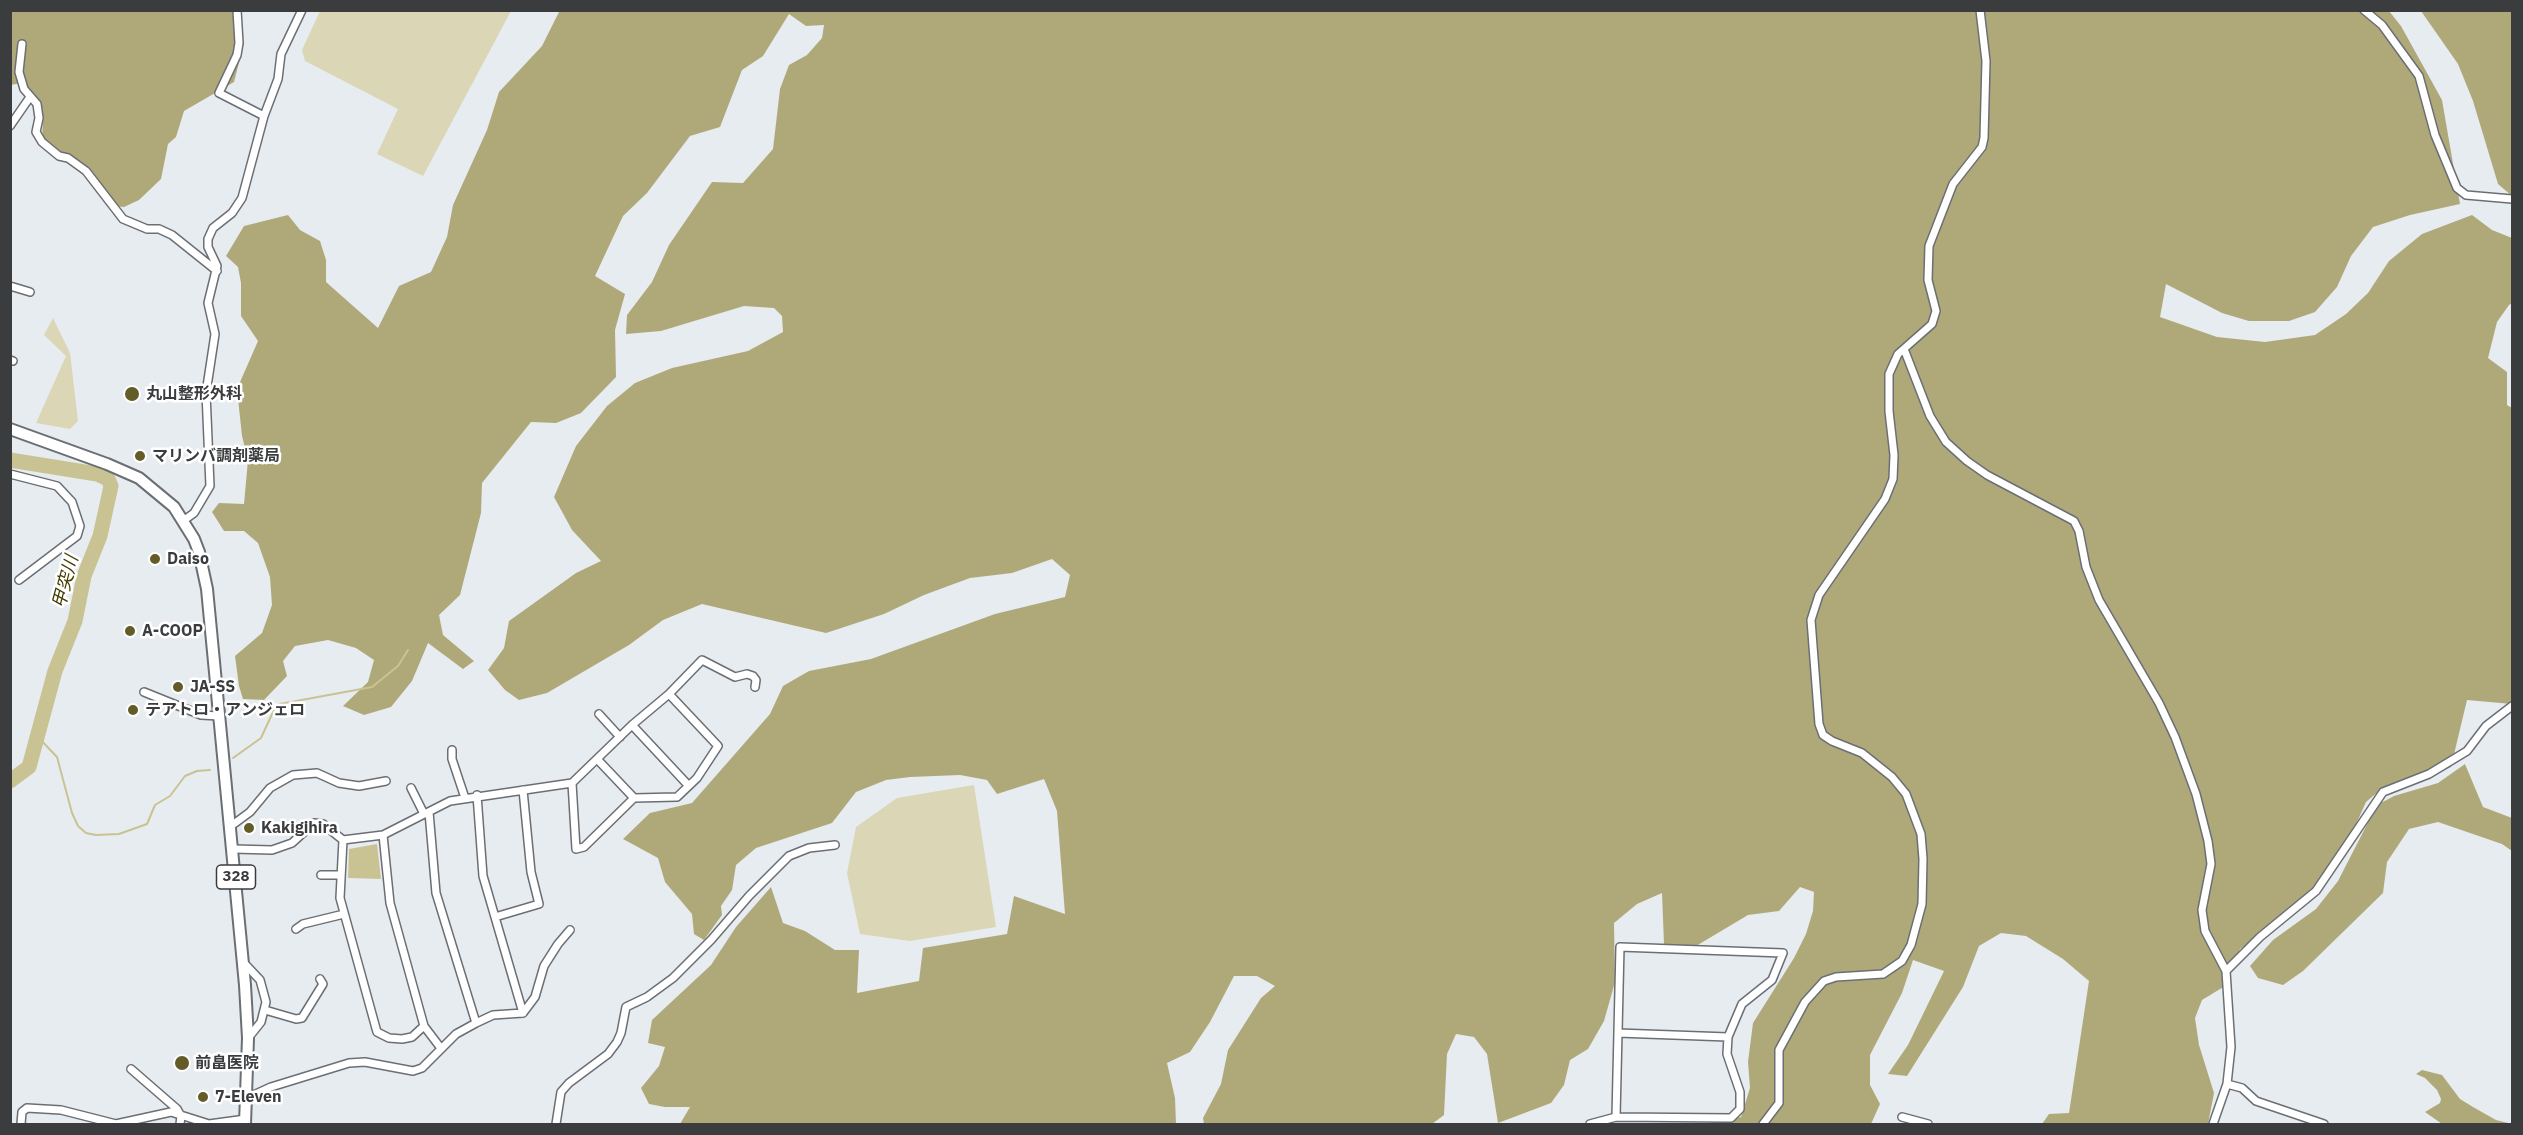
<!DOCTYPE html>
<meta charset="utf-8">
<style>
body{margin:0}
#map{position:relative;width:2523px;height:1135px;overflow:hidden;background:#e7ecf1;font-family:"IBM Plex Sans",sans-serif}
canvas{display:block}
.frame{position:absolute;inset:0;border:12px solid #3b3c3e;pointer-events:none}
</style>
<div id="map">
<canvas width="2523" height="1135"></canvas>
<div class="frame"></div>
</div>
<script>
const ctx = document.querySelector('canvas').getContext('2d');
ctx.lineJoin = 'round';
function fillPath(path, color) { ctx.fillStyle = color; ctx.fill(path, 'evenodd'); }
const toPath = rows => new Path2D(rows.map(r => 'M' + r).join(''));
function trace(path, color, width, dash) { ctx.strokeStyle = color; ctx.lineWidth = width; ctx.lineCap = dash ? 'butt' : 'round'; ctx.setLineDash(dash || []); ctx.stroke(path); }
function drawText(font, color, halo, rows, align = 'center') {
  ctx.font = font + ' "IBM Plex Sans","Noto Sans JP",sans-serif'; ctx.lineWidth = 5; ctx.setLineDash([]); ctx.textBaseline = 'middle'; ctx.strokeStyle = halo; ctx.fillStyle = color; for (const [text, x, y, turn = 0] of rows) {
    ctx.save(); ctx.translate(x, y); ctx.rotate((+turn || 0) * Math.PI / 180); ctx.textAlign = isNaN(turn) ? turn : align; if (halo) ctx.strokeText(text, 0, 0); ctx.fillText(text, 0, 0); ctx.restore();
  }
}
fillPath(toPath([
 [320,11,511,11,423,176,377,154,398,109,305,61,302,50],
 [53,318,70,353,78,421,70,429,36,423,66,356,44,335],
 [974,785,996,927,910,941,860,934,847,873,856,827,897,798]
]), '#dad6b6');
fillPath(toPath([
 [11,11,236,11,244,43,234,82,184,111,176,137,168,144,161,179,139,200,124,207,111,206,87,168,42,140,43,117,36,99,21,83,11,85],
 [556,11,2389,11,2401,26,2442,100,2460,204,2410,215,2373,227,2351,256,2337,287,2315,312,2289,321,2249,321,2222,313,2166,284,2160,317,2217,337,2265,342,2315,335,2346,314,2368,293,2389,261,2422,234,2472,215,2492,230,2512,238,2512,303,2509,305,2497,322,2488,358,2507,372,2507,405,2512,408,2512,704,2467,700,2451,767,2414,784,2379,791,2366,802,2338,864,2316,897,2289,918,2240,949,2225,986,2202,1000,2195,1018,2199,1045,2214,1093,2208,1124,2042,1124,2049,1114,2069,1113,2089,981,2063,959,2026,936,2001,933,1979,946,1963,987,1907,1076,1888,1074,1908,1045,1944,971,1913,960,1902,993,1870,1055,1870,1085,1880,1104,1871,1124,1704,1124,1741,1117,1750,1088,1748,1062,1753,1023,1794,958,1806,934,1813,911,1814,892,1800,887,1779,911,1748,915,1686,952,1664,944,1662,893,1637,904,1614,923,1615,982,1604,1021,1588,1049,1570,1060,1564,1085,1551,1103,1498,1123,1487,1054,1474,1037,1456,1034,1447,1054,1444,1115,1432,1124,1204,1124,1203,1118,1221,1084,1228,1050,1261,998,1275,986,1257,976,1234,976,1210,1022,1190,1052,1167,1063,1175,1098,1176,1124,680,1124,690,1107,665,1107,649,1104,641,1088,659,1066,665,1047,648,1043,652,1020,711,965,736,927,771,887,783,923,805,931,835,950,859,950,857,993,919,981,923,948,1007,934,1014,896,1065,914,1057,811,1044,779,997,794,987,780,960,775,910,777,886,780,856,792,832,823,756,848,736,865,732,890,721,906,722,915,704,940,694,934,692,914,665,882,658,858,623,839,650,813,692,803,770,714,783,686,809,671,871,659,995,614,1065,597,1070,575,1052,559,1012,573,970,578,924,595,884,614,826,633,702,604,663,620,629,645,547,693,519,700,505,690,488,670,504,648,509,621,576,573,601,561,572,530,554,497,576,446,607,406,635,383,672,368,748,351,783,332,782,316,774,308,744,306,661,331,626,334,627,315,652,282,669,245,712,182,743,183,773,149,780,89,789,65,807,55,822,38,824,25,806,26,789,14,763,56,742,70,720,127,690,136,647,193,623,216,595,276,625,294,615,330,616,377,581,413,556,423,531,422,482,483,481,513,460,595,439,615,443,635,474,661,463,669,428,643,412,681,391,707,364,715,343,706,368,682,374,660,356,648,328,640,295,646,283,661,287,676,264,700,243,699,239,686,235,656,262,633,272,605,270,577,258,543,244,531,224,531,212,512,219,503,244,504,248,460,242,436,237,389,258,341,241,316,241,283,238,267,226,256,244,226,288,215,300,230,320,241,326,260,326,282,378,328,399,286,431,272,447,237,453,205,487,130,499,92,542,46,559,12],
 [2421,11,2512,11,2512,196,2498,184,2473,101,2458,64],
 [2465,764,2483,807,2512,818,2512,851,2502,844,2438,822,2409,829,2387,862,2383,893,2303,971,2283,985,2258,978,2250,966,2273,940,2316,909,2338,881,2377,805,2394,796,2438,783],
 [2422,1070,2442,1075,2460,1099,2473,1107,2496,1120,2512,1124,2442,1124,2425,1112,2440,1103,2441,1099,2437,1090,2425,1078,2416,1074]
]), '#afa97a');
fillPath(toPath([
 [377,844,381,879,348,878,349,849]
]), '#c9c393');
trace(toPath([
 [37,736,57,757,72,813,78,826,86,833,96,835,119,834,147,824,155,805,170,796,185,776,197,771,210,770],
 [233,758,261,738,273,712,280,704,372,687,398,666,408,650]
]), '#c9c393', 2);
trace(toPath([
 [10,460,97,474,108,479,111,486,100,536,84,576,75,621,55,671,29,767,10,781]
]), '#c9c393', 15);
const minor = toPath([
 [237,10,239,43,237,55,219,93,264,116],
 [2364,10,2382,25,2419,76,2435,135,2457,188,2466,195,2512,199],
 [22,44,19,72,24,89,37,104,39,118,36,132,42,142,59,156,68,158,86,171,123,219,147,229,159,229,172,235,217,271],
 [10,126,30,97],
 [10,286,30,292],
 [1904,349,1930,416,1946,442,1967,461,1987,475,2074,521,2079,531,2086,567,2099,600,2159,703,2175,737,2196,794,2208,841,2211,864,2202,910,2205,931,2226,971,2231,1047,2227,1084,2213,1124],
 [10,360,13,361],
 [10,474,57,486,72,502,80,526,77,536,19,580],
 [183,521,194,513,210,486,206,393,215,334,208,303,217,266,208,247,208,239,213,228,232,213,242,198,264,116,278,79,281,54,302,10],
 [144,692,201,715,219,716],
 [599,714,620,737],
 [632,725,688,785],
 [452,750,452,759,465,798],
 [597,759,634,798],
 [572,783,576,849,584,847,634,798,677,797,697,778,718,746,669,694],
 [411,788,424,814],
 [429,812,436,893,476,1023],
 [231,826,250,812,270,788,293,775,317,773,339,783,359,786,386,781],
 [383,835,390,903,424,1026,440,1047],
 [343,840,340,898,377,1032,389,1038,402,1039,412,1037,424,1026],
 [233,849,272,850,292,843,314,823,323,824,343,840,383,835,450,801,572,783,632,725,669,694,702,660,735,677,747,674,753,676,756,680,755,687],
 [321,875,341,875],
 [495,917,539,904,531,872,523,790],
 [296,929,303,924,344,914],
 [1620,947,1783,953,1772,980,1742,1004,1728,1037,1727,1054,1740,1092,1740,1109,1731,1118,1616,1117,1620,947],
 [243,962,260,980,266,1002,261,1022,249,1037],
 [2226,971,2260,937,2316,891,2383,792,2429,774,2467,751,2486,726,2512,706],
 [265,1010,296,1019,302,1018,323,984,320,979],
 [523,1013,535,997,544,966,558,944,570,930],
 [1618,1033,1728,1037],
 [131,1069,177,1109,181,1116,180,1124],
 [2227,1084,2242,1088,2256,1101,2324,1124],
 [247,1098,271,1087,349,1063,365,1062,413,1071,422,1068,456,1034,476,1023,493,1015,523,1013,483,876,477,795],
 [1902,1117,1928,1124],
 [21,1124,22,1112,27,1108,61,1110,116,1124,171,1112,209,1124,246,1119],
 [556,1124,561,1092,569,1083,608,1054,617,1042,621,1033,626,1007,647,997,673,978,711,940,749,896,789,856,809,848,835,845],
 [1590,1124,1616,1117],
 [1763,1124,1779,1103,1779,1050,1805,1002,1824,981,1836,977,1883,974,1902,961,1911,945,1922,904,1923,859,1921,834,1906,794,1892,777,1862,753,1832,741,1823,735,1819,724,1811,620,1819,595,1885,499,1893,479,1894,455,1889,411,1889,374,1898,354,1932,324,1936,311,1928,280,1929,246,1953,184,1982,147,1984,138,1986,61,1980,10]
]);
const trunk = toPath([
 [10,429,107,464,139,478,174,507,194,539,199,552,207,589,245,985,248,1038,245,1124]
]);
trace(minor, '#6b6f74', 10);
trace(trunk, '#6b6f74', 14);
trace(minor, '#fff', 7);
trace(trunk, '#fff', 10);
for (const [x, y, r, color] of [
 [132,394,8,"#635c28"],
 [140,456,6,"#635c28"],
 [155,559,6,"#635c28"],
 [130,631,6,"#635c28"],
 [178,687,6,"#635c28"],
 [133,710,6,"#635c28"],
 [249,828,6,"#635c28"],
 [182,1063,8,"#635c28"],
 [203,1097,6,"#635c28"]
]) { const dot = new Path2D(); dot.arc(x, y, r, 0, 2 * Math.PI); ctx.fillStyle = color; ctx.fill(dot); trace(dot, '#fff', 2); }
for (const [x, y, w] of [
 [236,877,39]
]) { const box = new Path2D(); box.roundRect(x - w / 2, y - 12, w, 24, 4.5); ctx.fillStyle = '#fff'; ctx.fill(box); trace(box, '#3b3c3e', 1.5); }
drawText('bold 15px', '#3b3c3e', null, [
 ["328",236,877]
]);
drawText('bold 16px', '#3b3c3e', '#fff', [
 ["丸山整形外科",146,394],
 ["マリンバ調剤薬局",152,456],
 ["Daiso",167,559],
 ["A-COOP",142,631],
 ["JA-SS",190,687],
 ["テアトロ・アンジェロ",145,710],
 ["Kakigihira",261,828],
 ["前畠医院",195,1063],
 ["7-Eleven",215,1097]
], 'left');
drawText('italic 18px', '#443d00', '#fff', [
 ["甲突川",66,582,-75]
]);
</script>
